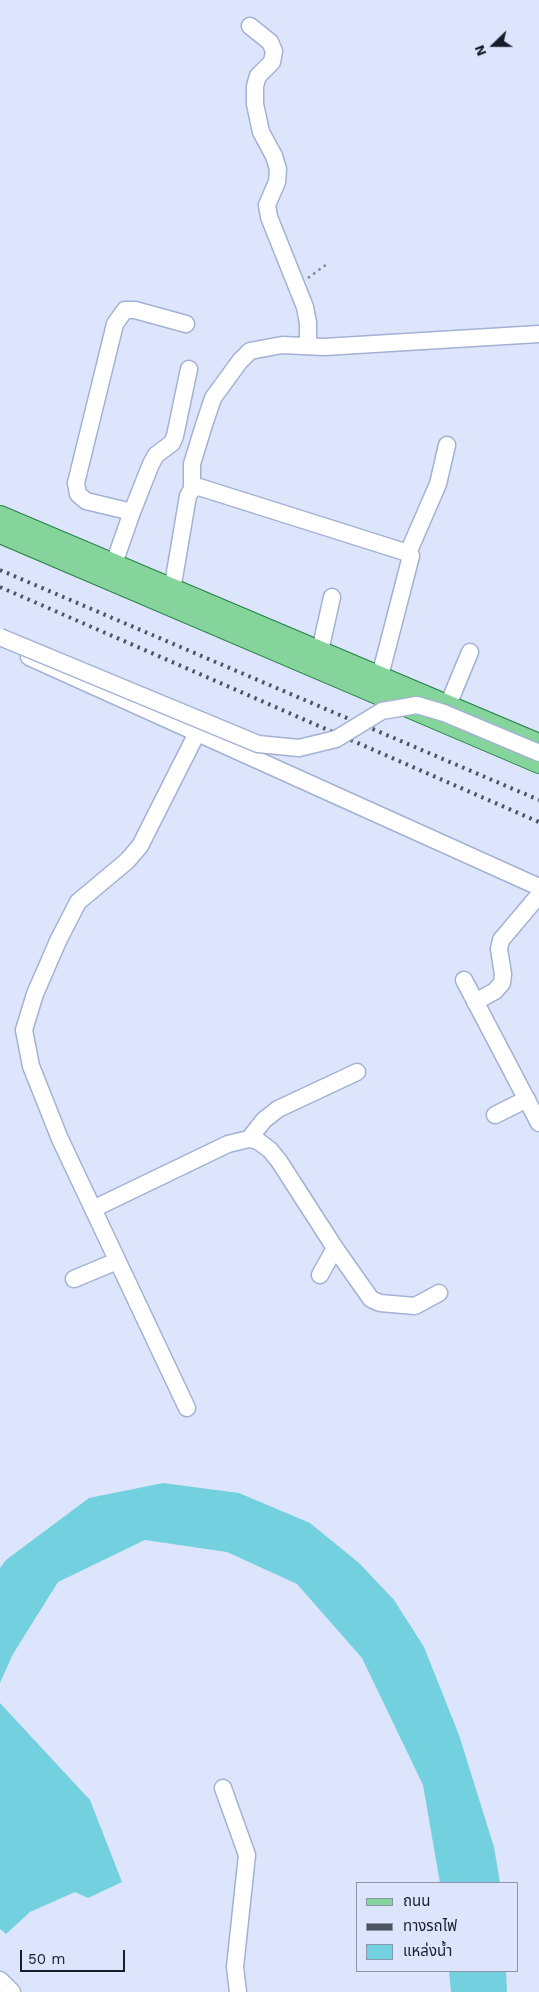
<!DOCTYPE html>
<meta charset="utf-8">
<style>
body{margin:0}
#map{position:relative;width:539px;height:1992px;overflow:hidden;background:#dce5fb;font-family:"Work Sans","Noto Sans Thai",sans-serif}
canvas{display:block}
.legend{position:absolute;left:356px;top:1882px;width:162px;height:90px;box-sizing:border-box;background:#dce5fb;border:1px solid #8e95a7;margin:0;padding:6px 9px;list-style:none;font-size:15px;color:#181d2a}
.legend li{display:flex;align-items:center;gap:10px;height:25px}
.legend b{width:25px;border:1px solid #8e95a7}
.north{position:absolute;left:469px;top:20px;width:50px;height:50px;-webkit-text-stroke:4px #dce5fb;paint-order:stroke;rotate:248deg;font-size:14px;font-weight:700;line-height:20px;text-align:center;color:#181d2a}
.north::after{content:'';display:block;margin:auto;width:18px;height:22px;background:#181d2a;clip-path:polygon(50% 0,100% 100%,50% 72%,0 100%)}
.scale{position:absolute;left:20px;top:1950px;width:105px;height:22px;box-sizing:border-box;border:2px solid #181d2a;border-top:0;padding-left:6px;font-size:15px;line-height:18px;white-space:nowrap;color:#181d2a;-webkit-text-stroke:4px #dce5fb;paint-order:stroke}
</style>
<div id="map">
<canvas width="539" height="1992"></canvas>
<ul class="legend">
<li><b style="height:6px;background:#85d49b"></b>ถนน</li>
<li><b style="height:6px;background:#4d5363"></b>ทางรถไฟ</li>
<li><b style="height:14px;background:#73d1df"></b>แหล่งน้ำ</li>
</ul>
<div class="north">N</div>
<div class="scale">50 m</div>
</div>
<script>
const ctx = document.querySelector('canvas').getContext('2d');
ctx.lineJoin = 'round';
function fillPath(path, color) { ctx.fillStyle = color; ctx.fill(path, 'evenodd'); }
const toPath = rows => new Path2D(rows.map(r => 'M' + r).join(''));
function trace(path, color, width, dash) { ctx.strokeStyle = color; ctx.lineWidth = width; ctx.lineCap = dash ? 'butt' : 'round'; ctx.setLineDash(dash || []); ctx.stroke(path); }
fillPath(toPath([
 [163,1483,239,1493,310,1523,359,1563,394,1600,424,1647,459,1735,494,1847,500,1883,440,1883,423,1785,362,1658,297,1584,227,1552,145,1540,58,1582,13,1654,0,1683,0,1568,6,1560,89,1498],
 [0,1703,90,1800,122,1882,88,1898,75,1892,30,1912,6,1934,0,1929],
 [449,1971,506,1971,507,1992,451,1992]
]), '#73d1df');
const minor = toPath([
 [250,26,270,42,274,51,272,62,258,76,255,86,255,104,261,132,274,156,278,169,277,182,267,205,269,217,305,307,308,323,308,346],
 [192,489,199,487,408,553,411,556,380,676],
 [132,512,86,501,78,494,76,483,115,324,125,310,135,310,186,324],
 [408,553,438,484,447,445],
 [110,575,132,512,151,464,156,455,172,443,175,436,189,369],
 [172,590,188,496,192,489,192,464,203,428,213,398,240,361,250,351,282,345,324,347,539,334],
 [320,651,332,597],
 [29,657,539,887],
 [448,705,470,652],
 [464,980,539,1123],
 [475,1002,495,991,502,983,503,974,499,949,501,940,539,895],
 [495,1115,527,1099],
 [249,1139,264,1120,278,1109,357,1072],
 [93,1209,228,1144,249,1139,258,1141,270,1150,279,1161,335,1248,371,1299,380,1303,415,1306,439,1293],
 [320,1275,335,1248],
 [74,1279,117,1261],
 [187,1408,60,1139,31,1066,24,1030,35,994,58,941,78,902,127,861,140,846,197,733],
 [223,1788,247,1855,235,1967,238,1992],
 [0,1980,12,1992]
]);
const major = toPath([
 [0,516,539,744],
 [0,533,539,763]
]);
trace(minor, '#a3b1d4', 19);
trace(major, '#2a8248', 22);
trace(toPath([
 [308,278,327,264]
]), '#82899b', 2.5, [2.5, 4]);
trace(minor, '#fff', 16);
trace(major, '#85d49b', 20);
trace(toPath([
 [0,570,539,800],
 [0,587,539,822]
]), '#4d5363', 4, [2.5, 5]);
const minorBridge = toPath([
 [0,637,258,744,299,748,336,739,382,711,417,705,444,713,539,753]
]);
trace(minorBridge, '#a3b1d4', 19, []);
trace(minorBridge, '#fff', 16);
</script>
